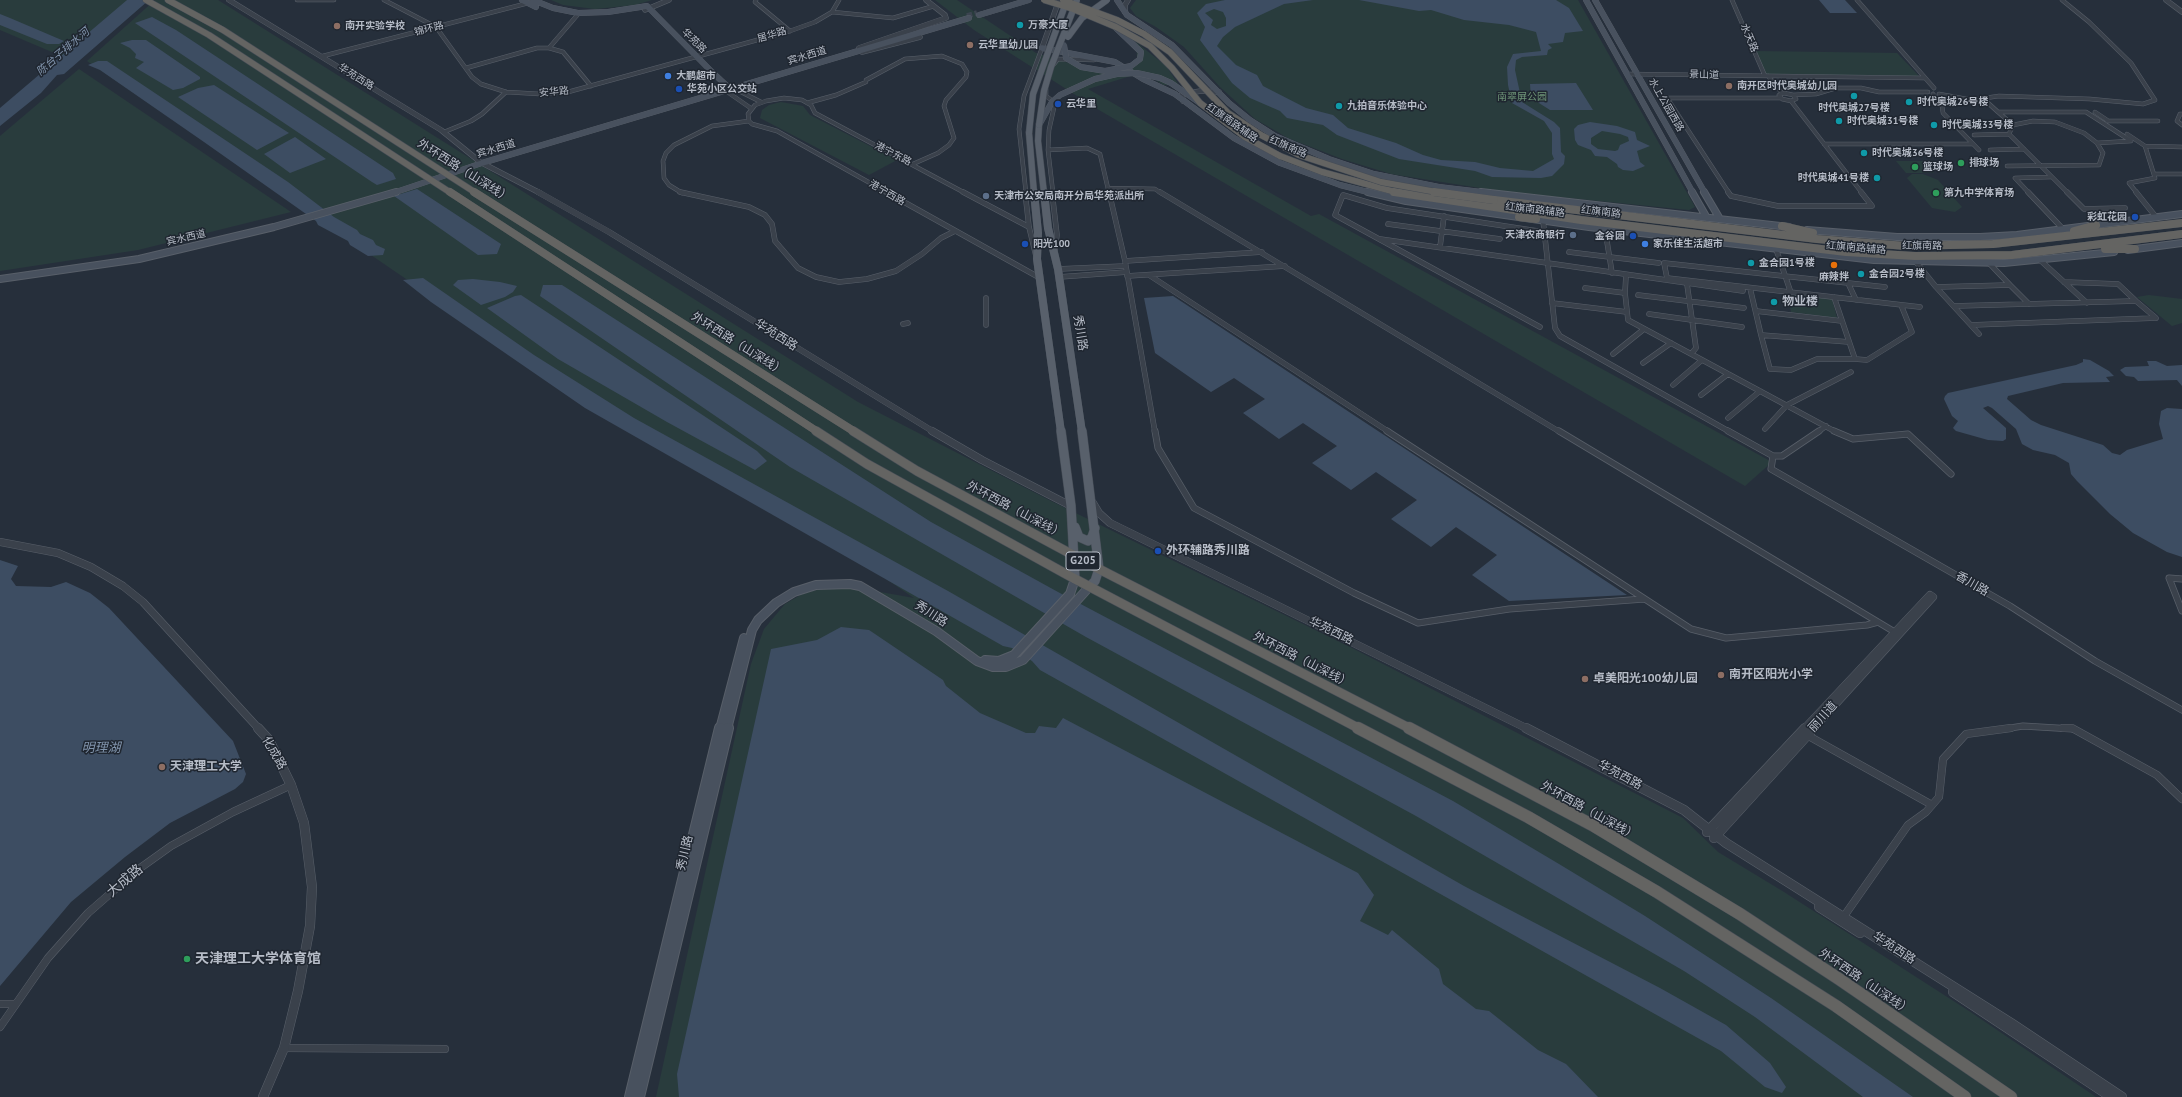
<!DOCTYPE html>
<meta charset="utf-8">
<style>
body{margin:0}
canvas{display:block;background:#262f3b}
</style>
<canvas width="2182" height="1097"></canvas>
<script>
const ctx = document.querySelector('canvas').getContext('2d');
ctx.lineJoin = 'round';
function fillPath(path, color) { ctx.fillStyle = color; ctx.fill(path, 'evenodd'); }
const toPath = rows => new Path2D(rows.map(r => 'M' + r).join(''));
function trace(path, color, width, dash) { ctx.strokeStyle = color; ctx.lineWidth = width; ctx.lineCap = dash ? 'butt' : 'round'; ctx.setLineDash(dash || []); ctx.stroke(path); }
function drawText(font, color, halo, rows, align = 'center') {
  ctx.font = font + ' "PT Sans","Noto Sans SC",sans-serif'; ctx.lineWidth = 3; ctx.setLineDash([]); ctx.textBaseline = 'middle'; ctx.strokeStyle = halo; ctx.fillStyle = color; for (const [text, x, y, turn = 0] of rows) {
    ctx.save(); ctx.translate(x, y); ctx.rotate((+turn || 0) * Math.PI / 180); ctx.textAlign = isNaN(turn) ? turn : align; if (halo) ctx.strokeText(text, 0, 0); ctx.fillText(text, 0, 0); ctx.restore();
  }
}
fillPath(toPath([
 [0,0,126,0,130,2,66,58,0,30],
 [155,0,218,0,858,402,1049,500,1350,647,1683,818,1718,852,1784,892,1969,1011,2096,1097,656,1097,751,664,764,629,785,604,804,593,825,588,852,587,914,598,792,515,611,419,87,61],
 [551,0,652,0,635,5,595,9,563,5],
 [935,0,957,0,1036,53,1079,66,1104,69,1125,67,1137,58,1136,42,1166,66,1179,85,1163,85,1144,72,1088,89,1311,216,1319,214,1772,462,1745,486,1099,110,974,30],
 [1136,0,1578,0,1695,207,1689,210,1499,191,1391,174,1342,159,1288,138,1255,119,1220,87,1184,47,1156,27,1136,16,1130,8],
 [1754,51,1897,53,1920,77,1766,75],
 [79,69,291,212,138,250,0,271,0,136],
 [781,102,803,106,810,115,897,160,869,175,760,118,762,110,769,105],
 [1896,161,1924,161,1934,173,1906,173],
 [1912,174,1923,174,1938,180,1962,207,1955,212,1932,208,1907,178],
 [1787,293,1832,299,1837,318,1791,312],
 [2149,295,2182,299,2182,323,2172,326,2137,297]
]), '#293c3d');
fillPath(toPath([
 [127,0,149,0,64,74,57,75,41,93,0,126,0,108],
 [1225,0,1313,0,1284,4,1235,27,1223,37,1217,46,1236,65,1257,75,1263,86,1306,108,1333,115,1348,128,1396,143,1423,155,1441,160,1475,162,1500,168,1533,171,1554,159,1552,154,1552,133,1544,121,1512,103,1508,85,1507,67,1513,54,1541,51,1536,32,1509,25,1464,20,1431,10,1419,11,1359,0,1556,0,1569,8,1583,31,1565,33,1563,42,1548,44,1552,48,1548,50,1547,55,1522,57,1516,60,1515,70,1522,102,1554,122,1560,128,1561,152,1565,156,1564,164,1552,176,1541,178,1492,177,1475,171,1399,159,1337,135,1323,125,1287,118,1280,111,1250,98,1232,83,1200,40,1205,27,1197,13,1206,4],
 [1214,9,1223,12,1226,18,1226,26,1217,29,1211,25,1213,20,1205,13],
 [1819,0,1845,0,1857,13,1830,13],
 [0,14,10,18,64,41,59,44,47,44,0,25],
 [152,17,176,30,393,173,396,179,377,185,372,182,135,23],
 [132,40,146,40,200,77,200,79,183,88,173,90,136,68,144,62,135,58,136,54,130,48,120,43],
 [98,61,107,61,288,182,334,217,357,230,360,234,373,240,376,245,385,249,383,255,368,256,350,245,348,241,318,225,316,221,204,142,100,70,88,65],
 [1576,83,1593,110,1550,110,1531,98,1530,84],
 [214,85,289,133,257,150,178,97,198,88],
 [1590,122,1617,126,1635,132,1637,140,1650,146,1637,151,1640,162,1645,166,1633,171,1623,170,1618,167,1617,164,1607,157,1595,156,1591,150,1578,145,1575,140,1574,129,1578,125],
 [1602,131,1620,134,1628,137,1629,141,1620,145,1618,150,1615,151,1598,149,1591,144,1591,138],
 [295,137,326,159,290,173,264,154],
 [417,189,501,244,497,254,478,255,394,196],
 [423,278,534,355,634,418,948,591,1464,886,1660,988,1726,1025,1770,1063,1786,1087,1782,1093,1765,1087,1721,1051,1040,670,1032,661,1012,648,1003,646,585,408,431,302,403,280],
 [473,279,500,282,517,286,513,292,505,297,481,305,453,285,458,280],
 [543,285,562,285,931,522,1058,592,1453,801,1559,864,1645,916,1771,998,1913,1097,1863,1097,1755,1017,1684,971,1416,816,1086,637,790,467,540,296],
 [521,295,757,451,767,461,755,470,667,422,558,359,487,308,515,296],
 [1173,296,1627,595,1509,601,1472,575,1497,555,1456,527,1431,547,1391,519,1417,500,1376,472,1351,490,1312,463,1337,446,1303,423,1279,439,1243,413,1265,399,1234,378,1211,392,1155,353,1144,298],
 [2083,359,2090,360,2109,371,2114,376,2106,377,2110,382,2063,383,2008,396,2007,399,2031,420,2041,425,2103,445,2112,453,2120,455,2127,450,2163,439,2159,424,2161,411,2167,408,2182,409,2182,557,2167,552,2133,533,2110,514,2077,481,2071,474,2069,463,2055,455,2033,450,2022,444,2016,429,1992,408,1988,406,1983,408,2006,428,2006,439,2003,441,1988,440,1956,431,1953,428,1958,421,1952,416,1944,399,1945,396,1948,393,2076,365,2083,362],
 [2147,361,2156,361,2167,366,2182,365,2182,386,2177,380,2138,381,2134,377,2126,376,2120,370,2125,367,2149,366],
 [0,560,18,566,11,579,16,586,51,587,66,582,90,593,109,608,233,741,246,774,243,782,235,789,170,823,125,857,71,902,0,986],
 [841,627,869,630,875,634,943,680,946,686,980,713,1026,733,1035,733,1039,726,1056,728,1063,718,1358,873,1374,895,1360,921,1388,935,1392,930,1439,969,1443,984,1476,1009,1489,1011,1538,1050,1566,1064,1598,1097,679,1097,677,1074,771,649,817,640]
]), '#3d4d62');
trace(toPath([
 [967,16,977,13]
]), '#3c4450', 5.5, [5.5, 2.5]);
const minorFar3 = toPath([
 [297,0,334,0],
 [384,0,436,27,472,77,481,84,506,92,540,94,568,92,790,31,815,22,832,12,839,0],
 [756,0,755,2,790,31],
 [1732,0,1765,76],
 [1857,0,1934,88],
 [832,12,893,18,934,6],
 [549,48,579,13],
 [323,56,532,2],
 [1054,64,1058,59,1094,60],
 [466,68,537,48,549,48,563,52,591,86],
 [1628,74,1925,78],
 [1768,76,1782,93],
 [735,89,761,102],
 [1046,89,1046,96,1055,103,1049,130,1048,150,1053,193],
 [726,91,752,109],
 [1784,93,1793,95,1796,99,1791,101,1782,99,1779,95,1784,93],
 [1933,94,1942,106,1943,113,1979,150],
 [1939,94,1972,100,1999,96,2090,99,2143,104,2155,100,2131,63,2089,22,2062,0],
 [1793,95,1816,94,1836,88,1861,88,1879,92,1928,92],
 [1667,98,1729,193],
 [1667,98,1780,98],
 [1791,101,1862,193],
 [807,103,836,95,866,82,866,80,905,59,942,56,962,64,967,72,966,77,946,100,944,106,954,138,949,145,938,153,913,164],
 [1988,103,1998,112],
 [2095,112,2107,120],
 [2182,114,2180,114,2177,121,2182,125],
 [2107,121,2158,121],
 [444,132,471,121,482,114,506,92],
 [2127,134,2145,146,2155,178,2129,183,2137,193],
 [1974,135,2009,134],
 [1824,144,1972,144],
 [2145,146,2182,147],
 [1048,150,1087,148,1100,154,1109,193],
 [1990,150,2024,149],
 [2007,166,2099,165,2103,153,2097,143,2084,133,2055,122,2033,121,2013,125],
 [2154,174,2182,174],
 [1108,188,1155,189,1161,193],
 [682,193,669,185,664,178,663,161,666,153,674,145,712,126,749,121],
 [888,193,777,131,752,124,749,121,748,114,755,105,766,101,784,98,802,100,811,105,815,113,965,193],
 [1026,193,1019,129,1024,96,1042,48],
 [2029,193,2015,178,2051,177],
 [2068,193,2009,134,2013,125,1998,112,2086,112,2131,141,2097,143]
]);
const minorFar2 = toPath([
 [680,192,749,207,765,215,772,224,775,241,798,268,816,277,839,282,867,279,896,271,922,254,941,238,955,231],
 [886,192,1040,278],
 [963,192,1029,227],
 [1025,192,1029,227,1036,256],
 [1052,192,1057,235,1055,250],
 [1109,192,1125,261,1155,432],
 [1160,192,1560,432],
 [1728,192,1731,196,1778,206,1872,206,1861,192],
 [2028,192,2063,229],
 [2067,192,2084,209,2125,208],
 [2136,192,2156,217],
 [1543,220,1555,328,1560,336,1730,432],
 [1388,224,1500,239],
 [1605,229,1612,273],
 [1380,239,1743,291],
 [1440,247,1444,216],
 [1776,249,1791,293],
 [1569,252,1659,263],
 [2040,260,2087,303],
 [1125,261,1262,252],
 [1916,262,1936,287,2010,285,1989,263],
 [1058,269,1125,266],
 [1149,275,1389,432],
 [1626,275,1625,293,1628,320,1836,432],
 [1127,276,1285,266],
 [1059,277,1127,272],
 [1848,283,1856,300],
 [1687,284,1696,348,1691,354],
 [2010,285,2029,304],
 [1885,287,1664,263,1667,278,1920,307],
 [1936,287,1979,334],
 [1585,288,1625,293],
 [1750,288,1761,335,1849,342],
 [1638,295,1744,308],
 [986,298,986,325],
 [1552,303,1627,312],
 [1954,306,2136,301,2118,284,2064,282],
 [1756,311,1842,321],
 [1649,314,1742,327],
 [903,324,908,323],
 [1971,325,2156,318,2136,301],
 [1540,327,1335,215,1343,195,1387,208,1544,232],
 [1761,335,1770,369,1791,370,1817,359,1855,359,1834,297],
 [1613,354,1644,329],
 [1855,359,1867,360,1912,332,1901,305],
 [1643,363,1671,343],
 [1673,385,1702,360],
 [1701,395,1728,374],
 [1728,418,1760,391],
 [1765,429,1787,405,1851,372],
 [1818,432,1826,426]
]);
const minorFar1 = toPath([
 [1155,431,1158,448,1194,508,1354,593,1418,623,1509,609,1644,599],
 [1387,431,1691,629,1726,638,1867,625,1878,622],
 [1559,431,1898,634],
 [1728,431,1773,456,1782,456,1819,431],
 [1834,431,1853,439,1908,434,1951,474],
 [1773,456,1771,469,2010,606,2095,661,2182,710],
 [2182,579,2169,578,2182,611],
 [2004,729,2023,726,2073,729]
]);
const minor = toPath([
 [2063,728,2072,728,2157,775,2182,799],
 [1805,734,1932,805],
 [1842,919,1908,825,1926,812,1939,797,1943,759,1966,734,2011,728],
 [0,1004,14,1004],
 [0,1027,48,958,88,913,136,871,171,846,233,812,291,785],
 [284,1048,445,1049]
]);
const tertiaryFar3 = toPath([
 [229,0,441,130,479,161],
 [2166,0,2182,12],
 [645,10,669,0],
 [1125,12,1125,5,1128,0],
 [859,48,946,18,945,15,926,0],
 [1042,48,1059,0],
 [862,52,920,37],
 [1183,101,1182,94,1201,91,1219,92],
 [482,163,540,193]
]);
const tertiaryFar2 = toPath([
 [538,192,609,232,934,432]
]);
const tertiaryFar1 = toPath([
 [932,431,982,460,1071,506],
 [1093,503,1099,513,1110,523,1528,729],
 [0,542,58,553,91,567,123,586,143,602,259,729],
 [1804,729,1930,595,1933,597,1813,729]
]);
const tertiary = toPath([
 [258,728,269,740,291,785,304,823,312,887,310,926,298,991,284,1048,263,1097],
 [1526,728,1684,810,1726,843,2011,1023,2122,1097],
 [1707,832,1805,728],
 [1714,838,1814,728],
 [1819,907,1860,933],
 [1953,992,2111,1097]
]);
const secondaryFar3 = toPath([
 [522,0,536,7],
 [533,0,553,8,578,13,608,12,647,6,712,72,727,86,735,89],
 [1117,0,1127,15,1172,45,1229,103,1250,120,1275,136,1329,159,1374,174,1439,187,1490,193],
 [1586,0,1693,193],
 [1595,0,1705,193],
 [979,15,1029,0],
 [1116,28,1141,52,1140,59,1131,66],
 [1042,48,1115,62,1143,79,1175,94,1234,138,1280,163,1340,185,1372,193],
 [393,193,482,163,969,18]
]);
const secondaryFar2 = toPath([
 [1368,192,1406,201,1589,227,1874,260,2004,263,2114,252],
 [1481,192,1789,227],
 [1692,192,1707,218],
 [1704,192,1720,219],
 [1807,230,1897,237,1980,237,2017,235,2182,214],
 [2128,250,2182,243],
 [0,279,139,259,274,227,396,192]
]);
const secondaryFar1 = toPath([
 [985,660,999,661,1014,655,1070,594,1075,579],
 [720,729,744,638],
 [727,729,752,630,758,620,776,603,794,592,816,585,850,584,860,586,936,631,977,661,993,667,1006,667,1023,660,1090,586]
]);
const secondary = toPath([
 [630,1097,720,728],
 [639,1097,728,728]
]);
const primaryFar2 = toPath([
 [1039,125,1038,141,1044,193],
 [1029,133,1034,193]
]);
const primaryFar1 = toPath([
 [1034,192,1038,233,1037,259,1061,432],
 [1044,192,1048,228,1058,269,1082,432]
]);
const primary = toPath([
 [1061,431,1071,506,1075,579],
 [1082,431,1099,569,1095,581,1090,586],
 [1075,527,1079,537,1088,541,1092,537,1095,528]
]);
const trunkFar3 = toPath([
 [146,0,209,35,451,193],
 [168,0,223,30,476,193],
 [1280,156,1322,172,1399,193]
]);
const trunkFar2 = toPath([
 [450,192,818,432],
 [474,192,855,432],
 [1394,192,1581,220,1846,252,1915,256,2012,255,2182,234],
 [1494,200,1817,239,1906,246,1993,244,2182,223],
 [1519,217,1536,219],
 [1782,226,1813,233],
 [2074,231,2096,225],
 [2105,249,2135,249]
]);
const trunkFar1 = toPath([
 [816,431,867,464,1075,579,1360,729],
 [853,431,917,471,1099,569,1411,729]
]);
const trunk = toPath([
 [1358,728,1528,817,1657,892,1836,1006,1965,1097],
 [1409,728,1594,826,1740,914,1839,979,2011,1097]
]);
trace(minorFar3, '#585f69', 4.5);
trace(minorFar2, '#585f69', 5.5);
trace(minorFar1, '#585f69', 7);
trace(minor, '#585f69', 8);
trace(tertiaryFar3, '#585f69', 5.5);
trace(tertiaryFar2, '#585f69', 6);
trace(tertiaryFar1, '#585f69', 8);
trace(tertiary, '#585f69', 10);
trace(secondaryFar3, '#585f69', 6);
trace(secondaryFar2, '#585f69', 8);
trace(secondaryFar1, '#585f69', 10);
trace(secondary, '#585f69', 12);
trace(primaryFar2, '#434a54', 7);
trace(primaryFar1, '#434a54', 8);
trace(primary, '#434a54', 10);
trace(trunkFar3, '#454c56', 7);
trace(trunkFar2, '#454c56', 8);
trace(trunkFar1, '#454c56', 10);
trace(trunk, '#454c56', 13);
trace(minorFar3, '#3a414b', 3.5);
trace(minorFar2, '#3a414b', 4.5);
trace(minorFar1, '#3a414b', 5.5);
trace(minor, '#3a414b', 7);
trace(tertiaryFar3, '#3a414b', 4.5);
trace(tertiaryFar2, '#3a414b', 5.5);
trace(tertiaryFar1, '#3a414b', 7);
trace(tertiary, '#3a414b', 9);
trace(secondaryFar3, '#48515e', 5.5);
trace(secondaryFar2, '#48515e', 6);
trace(secondaryFar1, '#48515e', 8);
trace(secondary, '#48515e', 10);
trace(primaryFar2, '#58606b', 6);
trace(primaryFar1, '#58606b', 8);
trace(primary, '#58606b', 9);
trace(trunkFar3, '#646462', 6);
trace(trunkFar2, '#646462', 8);
trace(trunkFar1, '#646462', 9);
trace(trunk, '#646462', 12);
const secondaryBridge = toPath([
 [1064,45,1066,58,1081,67,1105,71,1131,66],
 [1039,125,1052,102,1060,95,1095,79,1117,74,1137,73,1160,78,1171,83,1200,103]
]);
const primaryBridge = toPath([
 [1068,37,1082,18,1107,0],
 [1039,125,1044,91,1051,67,1077,0],
 [1029,133,1033,94,1067,0]
]);
const trunkBridgeFar1 = toPath([
 [1044,0,1073,9,1116,27,1150,46,1172,68,1200,103,1245,137,1280,156],
 [1063,0,1117,20,1144,34,1170,52,1228,113,1261,135,1299,155,1381,182,1442,193]
]);
const trunkBridge = toPath([
 [1434,192,1494,200]
]);
trace(secondaryBridge, '#585f69', 6, []);
trace(primaryBridge, '#434a54', 7, []);
trace(trunkBridgeFar1, '#454c56', 7, []);
trace(trunkBridge, '#454c56', 8, []);
trace(secondaryBridge, '#48515e', 5.5);
trace(primaryBridge, '#58606b', 6);
trace(trunkBridgeFar1, '#646462', 6);
trace(trunkBridge, '#646462', 8);
for (const [x, y, r, color] of [
 [1020,25,4,"#0f9aa8"],
 [337,26,4,"#8d6e63"],
 [970,45,4,"#8d6e63"],
 [668,76,4,"#3f7fe0"],
 [1729,86,4,"#8d6e63"],
 [679,89,4,"#1a4fb4"],
 [1854,96,4,"#0f9aa8"],
 [1909,102,4,"#0f9aa8"],
 [1058,104,4,"#1a4fb4"],
 [1339,106,4,"#0f9aa8"],
 [1839,121,4,"#0f9aa8"],
 [1934,125,4,"#0f9aa8"],
 [1864,153,4,"#0f9aa8"],
 [1961,163,4,"#2e9e5b"],
 [1915,167,4,"#2e9e5b"],
 [1877,178,4,"#0f9aa8"],
 [1936,193,4,"#2e9e5b"],
 [986,196,4,"#5c6f8a"],
 [2135,217,4,"#1a4fb4"],
 [1573,235,4,"#5c6f8a"],
 [1633,236,4,"#1a4fb4"],
 [1025,244,4,"#1a4fb4"],
 [1645,244,4,"#3f7fe0"],
 [1751,263,4,"#0f9aa8"],
 [1834,265,4,"#e8710a"],
 [1861,274,4,"#0f9aa8"],
 [1774,302,4,"#0f9aa8"],
 [1158,551,4,"#1a4fb4"],
 [1721,675,4,"#8d6e63"],
 [1585,679,4,"#8d6e63"],
 [162,767,4,"#8d6e63"],
 [187,959,4,"#2e9e5b"]
]) { const dot = new Path2D(); dot.arc(x, y, r, 0, 2 * Math.PI); ctx.fillStyle = color; ctx.fill(dot); trace(dot, '#1f2630', 1.5); }
drawText('bold 10px', '#b6bcc7', '#1f2630', [
 ["万豪大厦",1028,25],
 ["南开实验学校",345,26],
 ["云华里幼儿园",978,45],
 ["大鹏超市",676,76],
 ["南开区时代奥城幼儿园",1737,86],
 ["华苑小区公交站",687,89],
 ["时代奥城26号楼",1917,102],
 ["云华里",1066,104],
 ["九拍音乐体验中心",1347,106],
 ["时代奥城27号楼",1854,108,"center"],
 ["时代奥城31号楼",1847,121],
 ["时代奥城33号楼",1942,125],
 ["时代奥城36号楼",1872,153],
 ["排球场",1969,163],
 ["篮球场",1923,167],
 ["时代奥城41号楼",1869,178,"right"],
 ["第九中学体育场",1944,193],
 ["天津市公安局南开分局华苑派出所",994,196],
 ["彩虹花园",2127,217,"right"],
 ["天津农商银行",1565,235,"right"],
 ["金谷园",1625,236,"right"],
 ["阳光100",1033,244],
 ["家乐佳生活超市",1653,244],
 ["金合园1号楼",1759,263],
 ["金合园2号楼",1869,274],
 ["麻辣拌",1834,277,"center"]
], 'left');
drawText('10px', '#b6bcc7', '#1f2630', [
 ["锦环路",429,29,-14],
 ["居华路",772,35,-16],
 ["水天路",1749,38,67],
 ["华苑路",694,41,45],
 ["宾水西道",807,56,-17],
 ["景山道",1704,75,1],
 ["华苑西路",356,77,32],
 ["安华路",554,92,-5],
 ["水上公园西路",1666,105,60],
 ["红旗南路辅路",1232,123,35],
 ["红旗南路",1288,147,23],
 ["宾水西道",496,149,-17],
 ["港宁东路",893,154,27],
 ["港宁西路",887,193,30],
 ["红旗南路辅路",1535,210,7],
 ["红旗南路",1601,212,7],
 ["宾水西道",186,238,-13],
 ["红旗南路",1922,246,1],
 ["红旗南路辅路",1856,248,5]
]);
drawText('10px', '#6f9578', '#1f2630', [
 ["南翠屏公园",1522,97]
]);
drawText('italic 11px', '#8093ab', '#1f2630', [
 ["陈台子排水河",63,52,-41]
]);
for (const [x, y, w] of [
 [1083,561,34]
]) { const box = new Path2D(); box.roundRect(x - w / 2, y - 9, w, 18, 3); ctx.fillStyle = '#1f2630'; ctx.fill(box); trace(box, '#b6bcc7', 1); }
drawText('bold 11px', '#b6bcc7', null, [
 ["G205",1083,561]
]);
drawText('12px', '#b6bcc7', '#1f2630', [
 ["外环西路（山深线）",464,171,32],
 ["秀川路",1080,333,81],
 ["华苑西路",776,335,32],
 ["外环西路（山深线）",738,344,32],
 ["外环西路（山深线）",1015,510,28],
 ["香川路",1972,584,30],
 ["秀川路",931,614,33],
 ["华苑西路",1331,631,26],
 ["外环西路（山深线）",1302,660,27],
 ["丽川道",1823,717,-48],
 ["化成路",274,753,60],
 ["华苑西路",1620,775,28],
 ["外环西路（山深线）",1589,811,29],
 ["秀川路",685,853,-77],
 ["华苑西路",1894,948,33],
 ["外环西路（山深线）",1865,982,34]
]);
drawText('bold 12px', '#b6bcc7', '#1f2630', [
 ["物业楼",1782,302],
 ["外环辅路秀川路",1166,551],
 ["南开区阳光小学",1729,675],
 ["卓美阳光100幼儿园",1593,679],
 ["天津理工大学",170,767]
], 'left');
drawText('italic 13px', '#8093ab', '#1f2630', [
 ["明理湖",101,748]
]);
drawText('14px', '#b6bcc7', '#1f2630', [
 ["大成路",125,881,-40]
]);
drawText('bold 14px', '#b6bcc7', '#1f2630', [
 ["天津理工大学体育馆",195,959]
], 'left');
</script>
